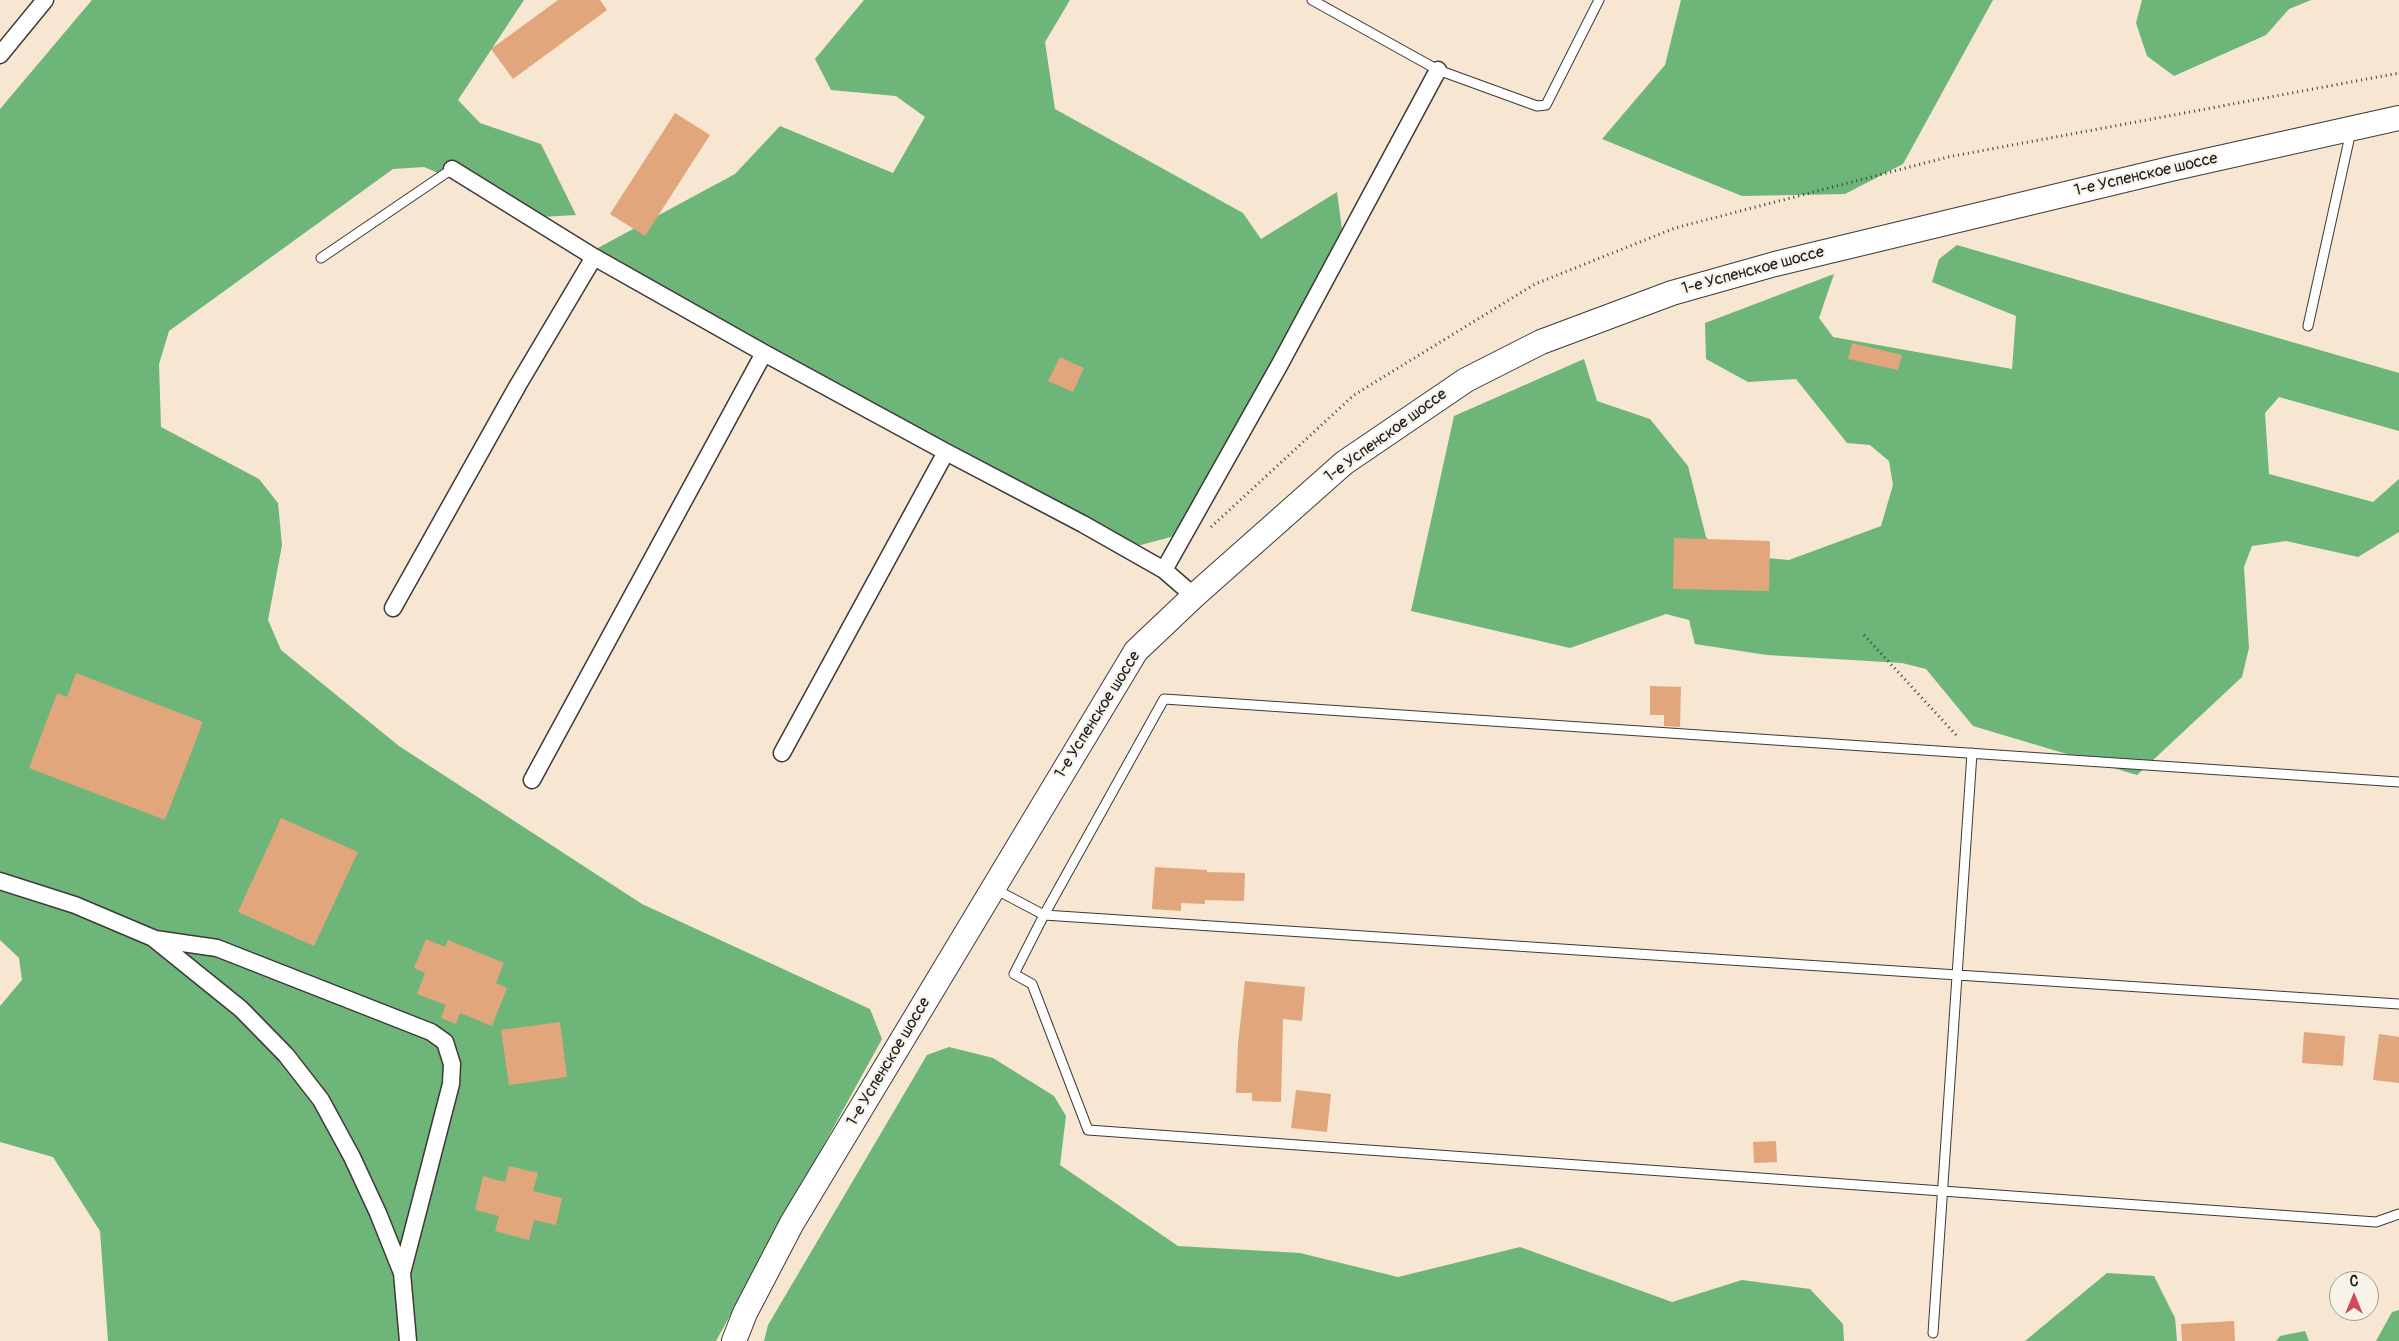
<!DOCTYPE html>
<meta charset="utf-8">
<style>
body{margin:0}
#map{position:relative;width:2399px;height:1341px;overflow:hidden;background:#f6e6d2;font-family:Pangolin,sans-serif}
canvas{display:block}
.north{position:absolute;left:2329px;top:1271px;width:50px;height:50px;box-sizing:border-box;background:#f7f3e8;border:1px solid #9f9d96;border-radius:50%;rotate:0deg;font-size:14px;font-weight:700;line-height:20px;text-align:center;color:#1c1c1c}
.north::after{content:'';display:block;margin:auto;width:18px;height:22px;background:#d1495b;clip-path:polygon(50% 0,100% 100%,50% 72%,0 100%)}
</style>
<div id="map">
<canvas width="2399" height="1341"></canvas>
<div class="north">С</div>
</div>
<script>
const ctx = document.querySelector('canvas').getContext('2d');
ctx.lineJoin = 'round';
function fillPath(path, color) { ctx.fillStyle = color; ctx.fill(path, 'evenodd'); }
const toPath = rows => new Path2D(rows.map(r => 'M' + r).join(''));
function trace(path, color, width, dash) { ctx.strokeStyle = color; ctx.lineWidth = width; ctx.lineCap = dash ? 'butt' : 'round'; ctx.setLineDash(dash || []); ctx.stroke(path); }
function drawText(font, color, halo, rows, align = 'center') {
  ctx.font = font + ' Pangolin,sans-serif'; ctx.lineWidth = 4.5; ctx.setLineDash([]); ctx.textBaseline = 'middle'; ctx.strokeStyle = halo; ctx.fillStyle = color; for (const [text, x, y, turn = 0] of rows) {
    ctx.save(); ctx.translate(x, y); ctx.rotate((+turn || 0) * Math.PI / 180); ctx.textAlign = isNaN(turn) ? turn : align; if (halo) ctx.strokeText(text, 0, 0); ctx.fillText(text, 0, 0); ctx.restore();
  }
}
fillPath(toPath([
 [92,0,524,0,458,100,480,123,541,144,576,215,541,217,424,167,393,169,169,331,159,364,161,427,259,479,278,503,282,545,268,620,281,650,399,746,642,904,870,1009,882,1039,716,1341,108,1341,100,1231,53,1157,0,1142,0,1006,22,980,19,958,0,940,0,109],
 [864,0,1070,0,1045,42,1055,109,1243,213,1261,239,1337,192,1342,229,1182,534,1137,546,621,273,596,249,735,174,780,126,893,173,925,117,896,96,831,90,815,59],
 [1681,0,1993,0,1903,164,1845,194,1742,196,1602,139,1665,65],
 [2142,0,2311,0,2289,9,2266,35,2174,76,2147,56,2136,23],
 [1957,245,2399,373,2399,431,2279,397,2265,413,2269,474,2373,502,2399,479,2399,532,2358,557,2286,541,2252,546,2244,567,2249,648,2242,677,2137,775,1973,726,1926,669,1902,663,1767,655,1695,644,1689,620,1666,614,1570,648,1411,611,1454,416,1584,359,1597,401,1650,419,1688,466,1706,537,1722,554,1789,560,1881,526,1893,485,1889,461,1870,445,1847,443,1796,379,1748,382,1706,359,1705,323,1834,274,1819,318,1833,337,2012,369,2016,316,1932,282,1939,259],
 [949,1047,993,1058,1054,1096,1066,1116,1060,1165,1178,1246,1300,1253,1398,1277,1520,1247,1672,1302,1742,1280,1810,1289,1843,1324,1844,1341,764,1341,768,1325,927,1055],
 [2107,1273,2154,1276,2175,1318,2177,1341,2025,1341],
 [2399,1310,2399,1341,2376,1341,2392,1312],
 [2305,1331,2309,1341,2276,1341,2280,1336]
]), '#6eb57a');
fillPath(toPath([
 [558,0,600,0,607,10,513,79,491,49],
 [675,113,710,135,645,236,610,214],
 [1852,343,1902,355,1898,370,1848,359],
 [1060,357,1084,368,1073,392,1048,381],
 [1674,538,1770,541,1769,591,1673,589],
 [76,673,203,722,165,820,29,768,57,693,67,697],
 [1650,686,1681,687,1680,727,1664,726,1664,715,1650,715],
 [281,818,358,852,314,946,238,912],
 [1155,867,1207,870,1207,872,1245,873,1244,901,1205,900,1205,904,1181,903,1181,911,1152,909],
 [426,939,445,947,448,940,504,963,496,983,507,988,492,1026,460,1013,456,1024,441,1018,446,1005,417,994,425,973,414,968],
 [1245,981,1305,987,1302,1021,1283,1019,1281,1102,1252,1101,1252,1093,1236,1093,1238,1044],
 [560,1022,567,1077,509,1085,501,1030],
 [2304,1032,2345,1036,2343,1066,2302,1063],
 [2379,1034,2399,1037,2399,1083,2373,1080],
 [1296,1090,1331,1094,1327,1132,1291,1128],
 [1776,1141,1777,1162,1754,1163,1753,1142],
 [509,1166,538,1173,533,1191,562,1198,556,1225,534,1220,529,1240,495,1231,499,1216,475,1210,483,1176,505,1182],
 [2234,1321,2235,1341,2182,1341,2181,1324]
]), '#e1a67c');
const service = toPath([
 [1312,0,1438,70,1537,106,1546,105,1599,0],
 [321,258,452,169],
 [2308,326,2351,131],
 [2399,782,1164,699,1044,915,1014,974,1032,984,1088,1130,2376,1222,2399,1214],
 [993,888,1044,915,2399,1004],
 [1933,1333,1972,753]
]);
const minor = toPath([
 [0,55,45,0],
 [452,169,594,257,764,353,946,452,1083,524,1164,570],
 [1194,596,1164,570,1280,364,1438,70],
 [393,608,518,385,594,257],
 [782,753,946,452],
 [532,780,764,353],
 [0,881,75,905,153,938,241,1009,286,1055,321,1100,352,1157,378,1213,402,1273,408,1341],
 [155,939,217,948,431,1032,445,1042,452,1064,451,1084,402,1273]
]);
const secondary = toPath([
 [734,1341,745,1313,792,1223,1136,651,1194,596,1344,463,1466,380,1541,342,1672,293,1775,264,2170,169,2399,118]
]);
trace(service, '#3d3a37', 11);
trace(minor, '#3d3a37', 19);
trace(secondary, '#3d3a37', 26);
trace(toPath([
 [1211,527,1354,395,1535,284,1675,228,1948,157,2399,73],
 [1864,635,1957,736]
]), '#3d3a37', 3, [1, 4]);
trace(service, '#fff', 9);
trace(minor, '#fff', 16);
trace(secondary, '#fff', 24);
drawText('16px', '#1c1c1c', '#f7f3e8', [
 ["1-е Успенское шоссе",2146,175,-13],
 ["1-е Успенское шоссе",1753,271,-15],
 ["1-е Успенское шоссе",1386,436,-36],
 ["1-е Успенское шоссе",1098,715,-58],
 ["1-е Успенское шоссе",889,1062,-59]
]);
</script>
